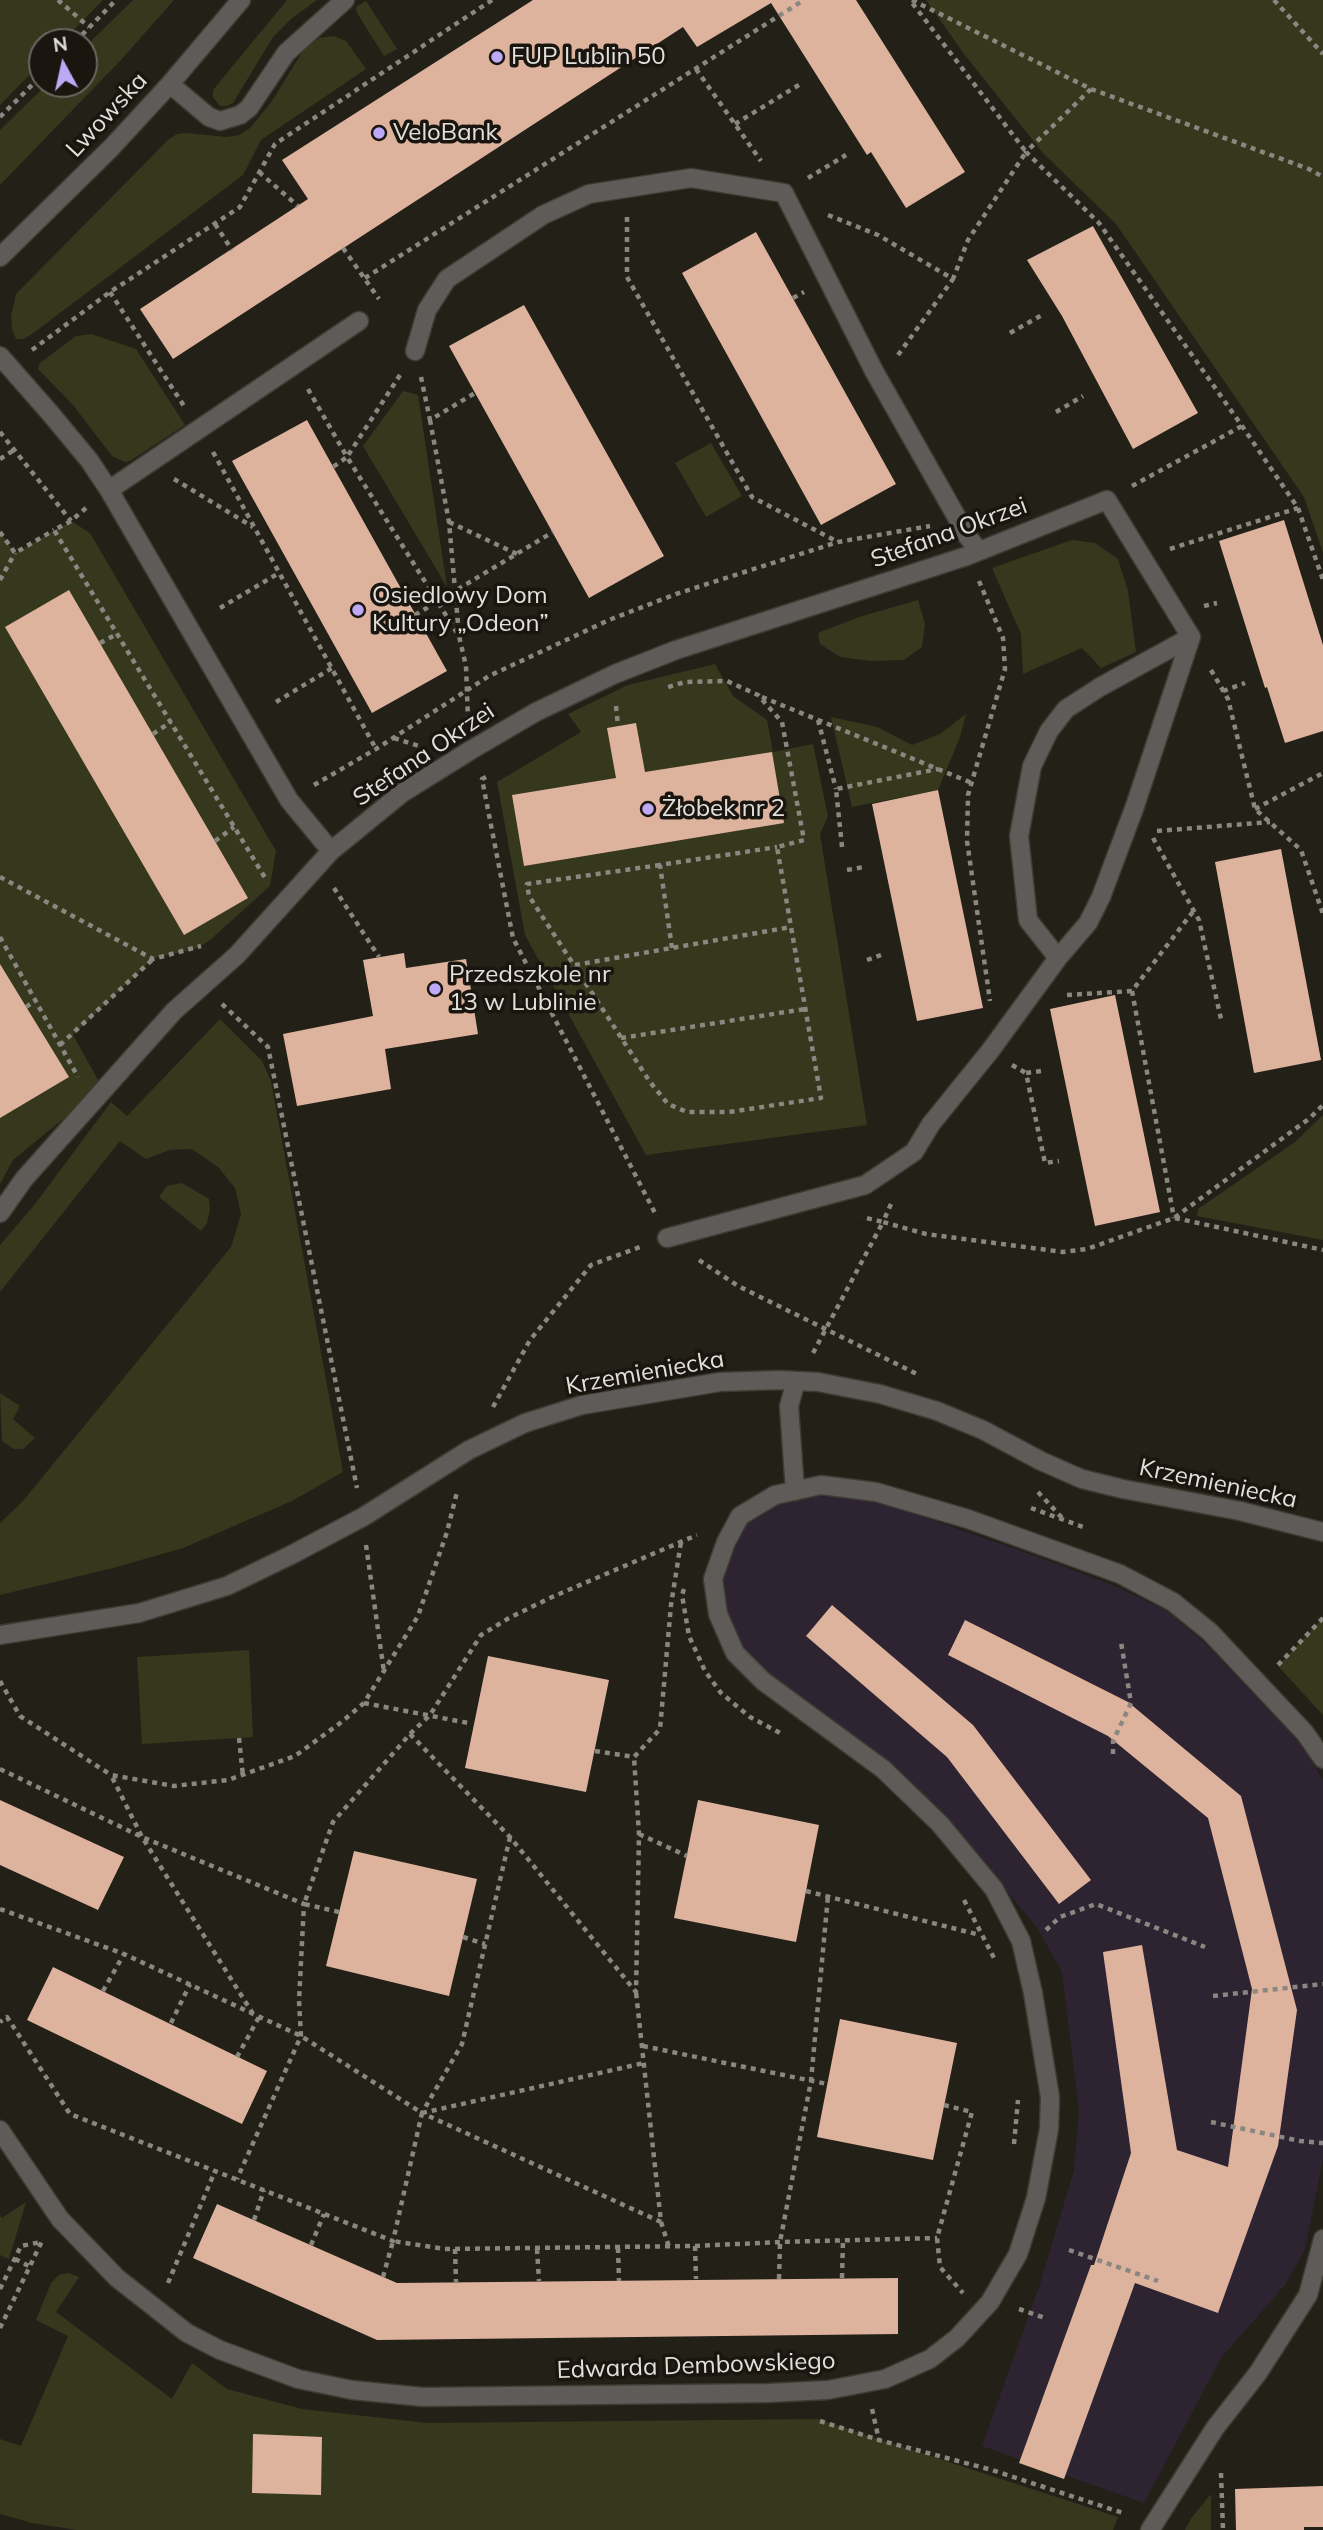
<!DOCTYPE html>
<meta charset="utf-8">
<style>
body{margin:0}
#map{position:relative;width:1323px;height:2530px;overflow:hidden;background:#232018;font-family:Mulish,sans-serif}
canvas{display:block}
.north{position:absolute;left:28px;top:28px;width:70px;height:70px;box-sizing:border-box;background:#1a160f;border:2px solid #6a6761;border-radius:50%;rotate:352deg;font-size:19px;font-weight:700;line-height:28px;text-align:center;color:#e2e0db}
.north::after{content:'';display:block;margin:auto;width:24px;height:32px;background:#bda9f5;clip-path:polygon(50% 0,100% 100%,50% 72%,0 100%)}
</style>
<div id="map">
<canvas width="1323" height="2530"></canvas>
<div class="north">N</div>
</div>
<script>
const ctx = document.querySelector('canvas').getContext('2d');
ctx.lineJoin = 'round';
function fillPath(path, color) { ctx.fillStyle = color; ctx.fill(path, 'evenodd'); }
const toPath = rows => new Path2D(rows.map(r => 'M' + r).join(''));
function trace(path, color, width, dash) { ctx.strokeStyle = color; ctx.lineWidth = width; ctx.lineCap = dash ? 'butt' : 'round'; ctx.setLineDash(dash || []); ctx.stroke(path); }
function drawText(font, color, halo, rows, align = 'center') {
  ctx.font = font + ' Mulish,sans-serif'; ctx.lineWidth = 7; ctx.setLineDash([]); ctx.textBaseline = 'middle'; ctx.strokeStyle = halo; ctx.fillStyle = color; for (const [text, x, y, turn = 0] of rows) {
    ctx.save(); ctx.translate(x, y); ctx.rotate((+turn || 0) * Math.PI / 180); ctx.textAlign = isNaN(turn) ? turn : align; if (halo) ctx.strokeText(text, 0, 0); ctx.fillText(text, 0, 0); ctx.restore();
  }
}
fillPath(toPath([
 [822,1494,877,1501,1044,1559,1120,1588,1167,1611,1204,1642,1303,1746,1323,1780,1323,2160,1305,2249,1285,2285,1221,2358,1144,2503,982,2446,1040,2284,1074,2170,1079,2110,1062,1972,1038,1929,944,1814,890,1762,769,1673,739,1646,725,1610,723,1581,731,1547,747,1523,781,1503]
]), '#2d2331');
fillPath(toPath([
 [0,0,103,0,62,42,42,42,42,62,0,105],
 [133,0,174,0,121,60,0,185,0,130,47,84,84,84,84,48],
 [287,0,317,0,291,19,273,37,233,103,227,106,220,106,213,97,213,90],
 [926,0,1323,0,1323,553,1304,497,1116,224,1043,153,964,54],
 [366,1,397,49,384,56,357,13,356,7],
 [334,36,346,41,366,69,261,140,243,175,32,334,24,339,16,339,12,329,11,316,16,294,169,139,177,134,186,133,227,137,239,135,250,128,272,101,306,46,319,38],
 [91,334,136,349,185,425,130,461,125,462,112,456,73,405,38,369,40,363,76,336],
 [403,391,418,395,447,587,363,446],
 [711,443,742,496,706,517,675,463],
 [71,521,90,533,276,851,270,886,210,940,198,948,153,959,73,1035,102,1087,13,1160,0,1184,0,532,15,553],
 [1072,540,1095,543,1118,559,1128,591,1136,652,1101,668,1082,648,1023,674,1021,634,992,568],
 [918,600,925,624,922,647,904,660,871,661,840,657,820,644,818,633,859,617],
 [715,664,733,696,767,720,773,752,813,744,828,816,820,834,867,1125,646,1155,525,935,497,782,581,732,568,714,628,685],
 [966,714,960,737,938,790,852,807,831,717,877,727,912,745,940,734],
 [220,1019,262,1061,271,1081,343,1472,292,1501,183,1548,113,1568,0,1595,0,1523,22,1502,231,1247,241,1214,235,1188,218,1167,192,1149,170,1150,146,1159,120,1141,0,1292,0,1245,35,1204,111,1102,127,1116],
 [1323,1115,1323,1240,1197,1216,1198,1209,1295,1142],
 [182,1183,209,1199,210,1210,207,1223,201,1231,159,1197,167,1186],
 [0,1393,20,1406,13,1419,35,1438,23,1449,14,1449,2,1441],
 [1323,1618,1323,1715,1278,1666],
 [249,1650,253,1737,142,1744,137,1657],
 [26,2202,9,2259,0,2255,0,2216,2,2218],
 [68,2273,79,2277,56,2312,172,2399,192,2363,227,2389,302,2409,428,2423,817,2419,1118,2517,1113,2530,77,2530,32,2523,0,2514,0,2439,21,2446,68,2336,36,2320,51,2283,59,2275],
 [1211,2494,1211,2530,1185,2530,1192,2517]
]), '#35381c');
fillPath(toPath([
 [533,0,856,0,965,172,906,208,871,152,867,155,771,3,697,47,683,27,173,359,140,309,308,199,282,160],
 [1093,226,1198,413,1133,449,1062,316,1027,260],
 [756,232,896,484,821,525,682,273],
 [524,305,664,556,589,598,449,346],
 [307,420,447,671,372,713,232,461],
 [1284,520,1323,645,1323,731,1285,743,1267,687,1265,688,1219,541],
 [69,590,248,898,184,935,5,627],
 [636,723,645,772,772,752,784,823,524,866,512,795,616,778,607,728],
 [938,790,983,1008,917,1021,872,804],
 [1281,849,1321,1060,1254,1073,1215,862],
 [404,953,406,968,466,959,478,1034,385,1049,391,1089,297,1106,283,1034,373,1016,363,960],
 [0,964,69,1077,0,1118],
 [1115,995,1160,1212,1095,1226,1050,1009],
 [832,1605,973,1725,1091,1880,1059,1904,947,1757,806,1636],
 [965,1620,1128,1702,1241,1796,1297,2010,1278,2146,1218,2313,1135,2283,1064,2479,1019,2463,1091,2265,1094,2265,1131,2153,1103,1952,1142,1945,1177,2150,1228,2167,1252,1989,1208,1818,1108,1736,948,1655],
 [488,1656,609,1680,586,1792,465,1768],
 [0,1800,124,1857,98,1910,0,1865],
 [698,1800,819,1825,796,1942,674,1918],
 [354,1851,477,1879,449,1996,326,1966],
 [53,1967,267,2071,242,2124,27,2020],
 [840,2019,957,2043,933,2160,817,2137],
 [217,2204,397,2283,898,2278,898,2334,377,2340,193,2258],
 [253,2434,322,2437,321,2495,252,2493],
 [1323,2486,1323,2527,1304,2527,1304,2530,1236,2530,1235,2489]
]), '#deb39e');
const minor = toPath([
 [170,84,209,117,220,121,240,115,249,108,286,53,345,0],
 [0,257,111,148,170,84,241,0],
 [415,351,427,310,447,279,543,215,589,194,691,178,784,193,874,371,968,537,979,551],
 [0,356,50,413,89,460,109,490,289,800,331,851,402,793,471,750,536,712,615,674,676,650,967,556,1107,500,1191,637,1100,687,1066,709,1049,731,1032,766,1019,836,1028,920,1058,958,990,1051,931,1124,914,1152,865,1185,667,1238],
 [109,490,359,321],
 [1058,958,1088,923,1101,897,1135,806,1191,637],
 [0,1213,24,1179,174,1011,237,955,331,851],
 [795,1491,789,1406,796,1381],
 [0,1635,139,1613,227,1586,291,1555,363,1517,469,1450,525,1423,582,1405,720,1382,779,1380,818,1382,880,1394,937,1411,983,1430,1041,1461,1082,1479,1123,1489,1240,1511,1323,1532],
 [0,2130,60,2219,117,2278,187,2333,220,2350,298,2379,352,2390,423,2397,768,2393,828,2390,885,2379,930,2359,957,2338,990,2302,1018,2254,1036,2198,1049,2129,1050,2097,1033,1993,1021,1941,994,1889,940,1824,883,1769,763,1681,735,1653,718,1614,713,1579,726,1542,740,1516,775,1495,821,1485,876,1492,968,1519,1120,1574,1173,1602,1210,1632,1305,1733,1323,1759],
 [1150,2530,1215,2428,1258,2373,1308,2295,1323,2239]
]);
trace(minor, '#3e3b33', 21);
trace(toPath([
 [58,0,89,27],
 [912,0,1091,89,1309,169,1323,177],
 [1274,0,1323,54],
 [75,42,116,0],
 [696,69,761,161],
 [1091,89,1026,152,1099,223,1242,426,1298,508,1323,580],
 [0,117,42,75],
 [735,124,802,83],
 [259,172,298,206],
 [808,178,846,155],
 [828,215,878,235,953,279,968,240,1026,152,910,0],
 [627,217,627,277,752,497,838,542],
 [215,224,232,250],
 [343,248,379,299],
 [365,278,804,0],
 [110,292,184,406],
 [793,298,804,292],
 [1010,333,1042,315],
 [32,350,110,292,240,207,275,144,492,0],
 [898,355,953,279],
 [400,375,347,457,459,636,466,666,468,720],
 [421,377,430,420,475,393],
 [308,389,347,457,333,467],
 [1056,412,1083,396],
 [430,420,449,522,459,635],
 [0,432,71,521],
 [213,452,376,749],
 [0,459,14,450],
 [174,479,253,527],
 [1132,486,1242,426],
 [86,508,71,521,54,530,267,881],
 [449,522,517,554],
 [0,532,15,553,54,530],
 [1170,549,1298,508],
 [0,580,15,553],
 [979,581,1003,638,1005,669,968,795,967,841,990,1001],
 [1204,606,1217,603],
 [220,608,279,573],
 [415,615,553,532],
 [100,643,117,634],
 [1211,670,1228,699,1255,809,1301,850,1323,914],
 [1223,691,1245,683],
 [762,697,972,783],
 [276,702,332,668],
 [616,706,618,726],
 [818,720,836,789],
 [153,734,171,722],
 [394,738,422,747],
 [486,777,482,779,513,938,656,1215],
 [314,785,376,749,489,676,609,620,676,594,838,542,930,526],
 [1255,809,1323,773],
 [1157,831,1270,822],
 [1153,838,1199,920,1221,1019],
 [215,841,234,827],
 [842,847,836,789,938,769],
 [660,865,527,884,529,896,650,1082,668,1104,687,1112,729,1112,821,1098,777,847,804,840,782,722,758,695,727,681,685,682,665,688],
 [847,870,864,867],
 [0,877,153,959,201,946],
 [334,888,379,957],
 [0,937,78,1077],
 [672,948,660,865,777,847],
 [867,960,881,955],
 [575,965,791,927],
 [1132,991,1174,1218],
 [1067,995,1132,991,1195,909],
 [222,1004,268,1047,357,1488],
 [26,1007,35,1001],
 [621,1038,805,1009],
 [60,1045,153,959],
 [1012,1065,1026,1073],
 [1041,1071,1026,1073,1045,1163,1059,1161],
 [891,1204,883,1222,926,1234,1063,1252,1087,1249,1174,1218,1310,1118,1323,1105],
 [1175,1218,1323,1250],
 [699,1260,738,1286,917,1374],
 [813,1353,883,1222,862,1217],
 [493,1407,530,1340,591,1265,640,1247],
 [1038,1492,1064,1520],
 [1031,1508,1086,1528],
 [366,1545,384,1672],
 [684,1589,682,1595,689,1636,705,1671,721,1693,733,1703,750,1717,782,1734],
 [1278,1665,1323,1618],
 [0,1681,20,1716,111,1775],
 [364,1703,468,1723],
 [410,1734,510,1837,636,1992,639,1834,634,1757],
 [239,1738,243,1776],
 [595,1751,634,1757,660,1729,671,1605,681,1542],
 [1113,1754,1113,1741,1131,1703,1121,1642],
 [0,1769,142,1837,304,1904,299,2001,301,2036,237,2179],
 [639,1834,687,1856],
 [510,1837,462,2044,422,2113,661,2222,636,1992],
 [806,1891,980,1935],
 [964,1900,994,1958],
 [0,1909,124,1954,301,2036,422,2113,393,2241,70,2114,7,2017,0,2022],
 [339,1912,304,1904,333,1822,410,1734,430,1715,481,1635,509,1618,552,1597,697,1535],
 [1046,1930,1060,1917,1096,1904,1205,1947],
 [463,1937,485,1944],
 [103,1991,124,1954],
 [1213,1996,1323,1984],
 [253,2014,142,1837,111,1775,174,1786,228,1780,295,1756,339,1724,364,1703,418,1616,447,1532,457,1492],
 [171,2023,190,1984],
 [643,2046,827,2084],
 [237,2057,259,2017],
 [944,2105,972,2112,937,2238,940,2267,963,2293],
 [422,2113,644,2063],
 [1211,2122,1300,2141,1323,2143],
 [1014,2144,1018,2100],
 [254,2220,264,2190],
 [661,2222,669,2247],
 [311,2245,324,2214],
 [695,2246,696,2279],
 [618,2248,619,2281],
 [455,2249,456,2282],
 [537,2249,539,2281],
 [1069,2250,1158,2281],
 [15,2259,29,2266],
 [383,2277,393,2241,445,2249,695,2246,780,2242,937,2238],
 [842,2278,843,2240],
 [779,2279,780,2242,811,2081,828,1896],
 [168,2283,215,2171],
 [0,2289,21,2246,41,2242],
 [1019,2309,1045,2318],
 [0,2328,42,2241],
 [872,2409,879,2440],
 [820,2421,879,2440,992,2470,1126,2514],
 [1221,2473,1223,2530]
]), '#8a8781', 4.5, [5, 5]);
trace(minor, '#5f5b58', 18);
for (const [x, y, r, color] of [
 [497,57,7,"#bda9f5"],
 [379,133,7,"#bda9f5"],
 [358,610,7,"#bda9f5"],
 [648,809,7,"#bda9f5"],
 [435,989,7,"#bda9f5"]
]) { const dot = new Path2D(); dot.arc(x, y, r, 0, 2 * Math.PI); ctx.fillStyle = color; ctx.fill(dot); trace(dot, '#1a160f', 2.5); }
drawText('24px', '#e2e0db', '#1a160f', [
 ["FUP Lublin 50",511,57],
 ["VeloBank",393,133],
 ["Osiedlowy Dom",372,596],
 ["Kultury „Odeon”",372,624],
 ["Żłobek nr 2",662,809],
 ["Przedszkole nr",449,975],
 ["13 w Lublinie",449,1003]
], 'left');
drawText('24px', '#e2e0db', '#1a160f', [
 ["Lwowska",107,115,-47],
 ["Stefana Okrzei",949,533,-20],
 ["Stefana Okrzei",424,755,-34],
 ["Krzemieniecka",645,1373,-10],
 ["Krzemieniecka",1218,1484,12],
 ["Edwarda Dembowskiego",696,2366,-2]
]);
</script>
